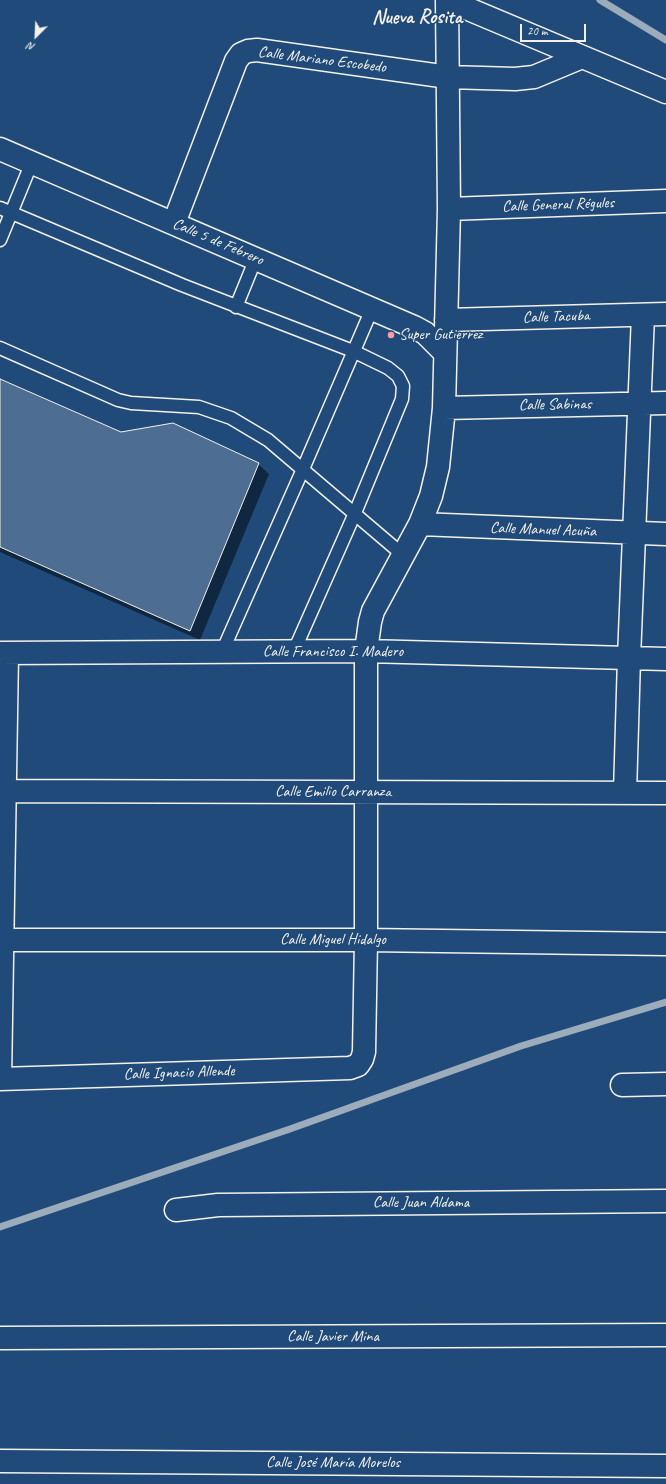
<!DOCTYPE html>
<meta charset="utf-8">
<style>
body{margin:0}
#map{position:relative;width:666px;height:1484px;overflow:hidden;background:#1f4a7a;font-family:Caveat,sans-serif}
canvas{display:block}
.north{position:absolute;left:16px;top:16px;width:40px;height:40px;-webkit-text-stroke:3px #1f4a7a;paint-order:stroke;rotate:204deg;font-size:11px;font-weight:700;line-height:16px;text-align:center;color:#f4f1e8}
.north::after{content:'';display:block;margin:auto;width:14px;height:18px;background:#f4f1e8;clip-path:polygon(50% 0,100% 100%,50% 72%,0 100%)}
.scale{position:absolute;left:520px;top:24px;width:66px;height:18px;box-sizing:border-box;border:2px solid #f4f1e8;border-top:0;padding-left:5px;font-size:12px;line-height:14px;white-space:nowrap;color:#f4f1e8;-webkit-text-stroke:3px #1f4a7a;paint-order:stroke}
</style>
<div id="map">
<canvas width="666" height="1484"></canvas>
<div class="north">N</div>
<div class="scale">20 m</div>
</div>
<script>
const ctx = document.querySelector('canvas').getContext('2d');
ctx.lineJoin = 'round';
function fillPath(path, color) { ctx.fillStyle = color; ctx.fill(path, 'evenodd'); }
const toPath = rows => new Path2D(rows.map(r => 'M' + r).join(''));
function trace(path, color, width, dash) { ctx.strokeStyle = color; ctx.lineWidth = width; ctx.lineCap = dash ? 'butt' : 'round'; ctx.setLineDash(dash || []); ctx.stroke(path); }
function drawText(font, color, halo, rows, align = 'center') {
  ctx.font = font + ' Caveat,sans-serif'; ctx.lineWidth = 3; ctx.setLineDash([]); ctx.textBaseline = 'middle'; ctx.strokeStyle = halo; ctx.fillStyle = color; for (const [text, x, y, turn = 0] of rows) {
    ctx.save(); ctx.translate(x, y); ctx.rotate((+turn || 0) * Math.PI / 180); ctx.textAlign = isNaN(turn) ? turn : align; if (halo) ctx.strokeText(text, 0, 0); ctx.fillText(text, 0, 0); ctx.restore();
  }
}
fillPath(toPath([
 [0,380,121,433,258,464,269,474,200,640,0,552]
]), '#0007');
trace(toPath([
 [600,0,666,40],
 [0,1227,290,1129,521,1046,666,1002]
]), '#9cacbb', 7);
const building = toPath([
 [0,379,121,432,173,423,259,463,190,631,0,547,0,379]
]);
fillPath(building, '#4d6e92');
trace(building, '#f4f1e8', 1);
const service = toPath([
 [0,208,182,285,353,351,388,368,398,376,403,386,402,399,355,513,294,651],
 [0,240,32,162],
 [236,307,256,258],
 [0,348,118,400,131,403,199,407,231,418,268,440,403,555],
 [222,652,303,469,372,309]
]);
const minor = toPath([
 [447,0,666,92],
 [0,149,414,327,425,333,445,353],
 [449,209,666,201],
 [174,223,236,61,241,54,248,51,257,50,448,77,515,79,534,77,582,57],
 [446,320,666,314],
 [444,408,666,403],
 [420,524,666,534],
 [0,653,366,651,666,659],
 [0,791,666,793],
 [625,793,629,658,643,315],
 [0,940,366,940,666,944],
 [0,1079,350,1068,358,1065,362,1059,364,1052,366,940,366,651,370,622,373,611,420,524,431,496,438,467,444,408,449,209,447,0],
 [0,1079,7,654],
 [622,1085,666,1084],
 [176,1210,218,1205,666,1201],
 [0,1338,666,1335],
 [0,1461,666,1466]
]);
trace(service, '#f4f1e8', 15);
trace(minor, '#f4f1e8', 25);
trace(service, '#1f4a7a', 12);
trace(minor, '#1f4a7a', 22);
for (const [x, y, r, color] of [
 [391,335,4,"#ff9aa2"]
]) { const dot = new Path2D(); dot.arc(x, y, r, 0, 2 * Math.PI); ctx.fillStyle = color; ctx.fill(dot); trace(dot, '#1f4a7a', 1.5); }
drawText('16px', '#f4f1e8', '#1f4a7a', [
 ["Calle Mariano Escobedo",322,60,7],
 ["Calle General Régules",558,205,-2],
 ["Calle 5 de Febrero",218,242,23],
 ["Calle Tacuba",556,317,-2],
 ["Calle Sabinas",555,405,-1],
 ["Calle Manuel Acuña",543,530,2],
 ["Calle Francisco I. Madero",333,652],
 ["Calle Emilio Carranza",333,792],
 ["Calle Miguel Hidalgo",333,940],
 ["Calle Ignacio Allende",179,1073,-2],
 ["Calle Juan Aldama",421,1203],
 ["Calle Javier Mina",333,1337],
 ["Calle José María Morelos",333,1463]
]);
drawText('16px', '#f4f1e8', '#1f4a7a', [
 ["Super Gutierrez",399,335]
], 'left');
drawText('bold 20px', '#f4f1e8', '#1f4a7a', [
 ["Nueva Rosita",417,18]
]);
</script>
